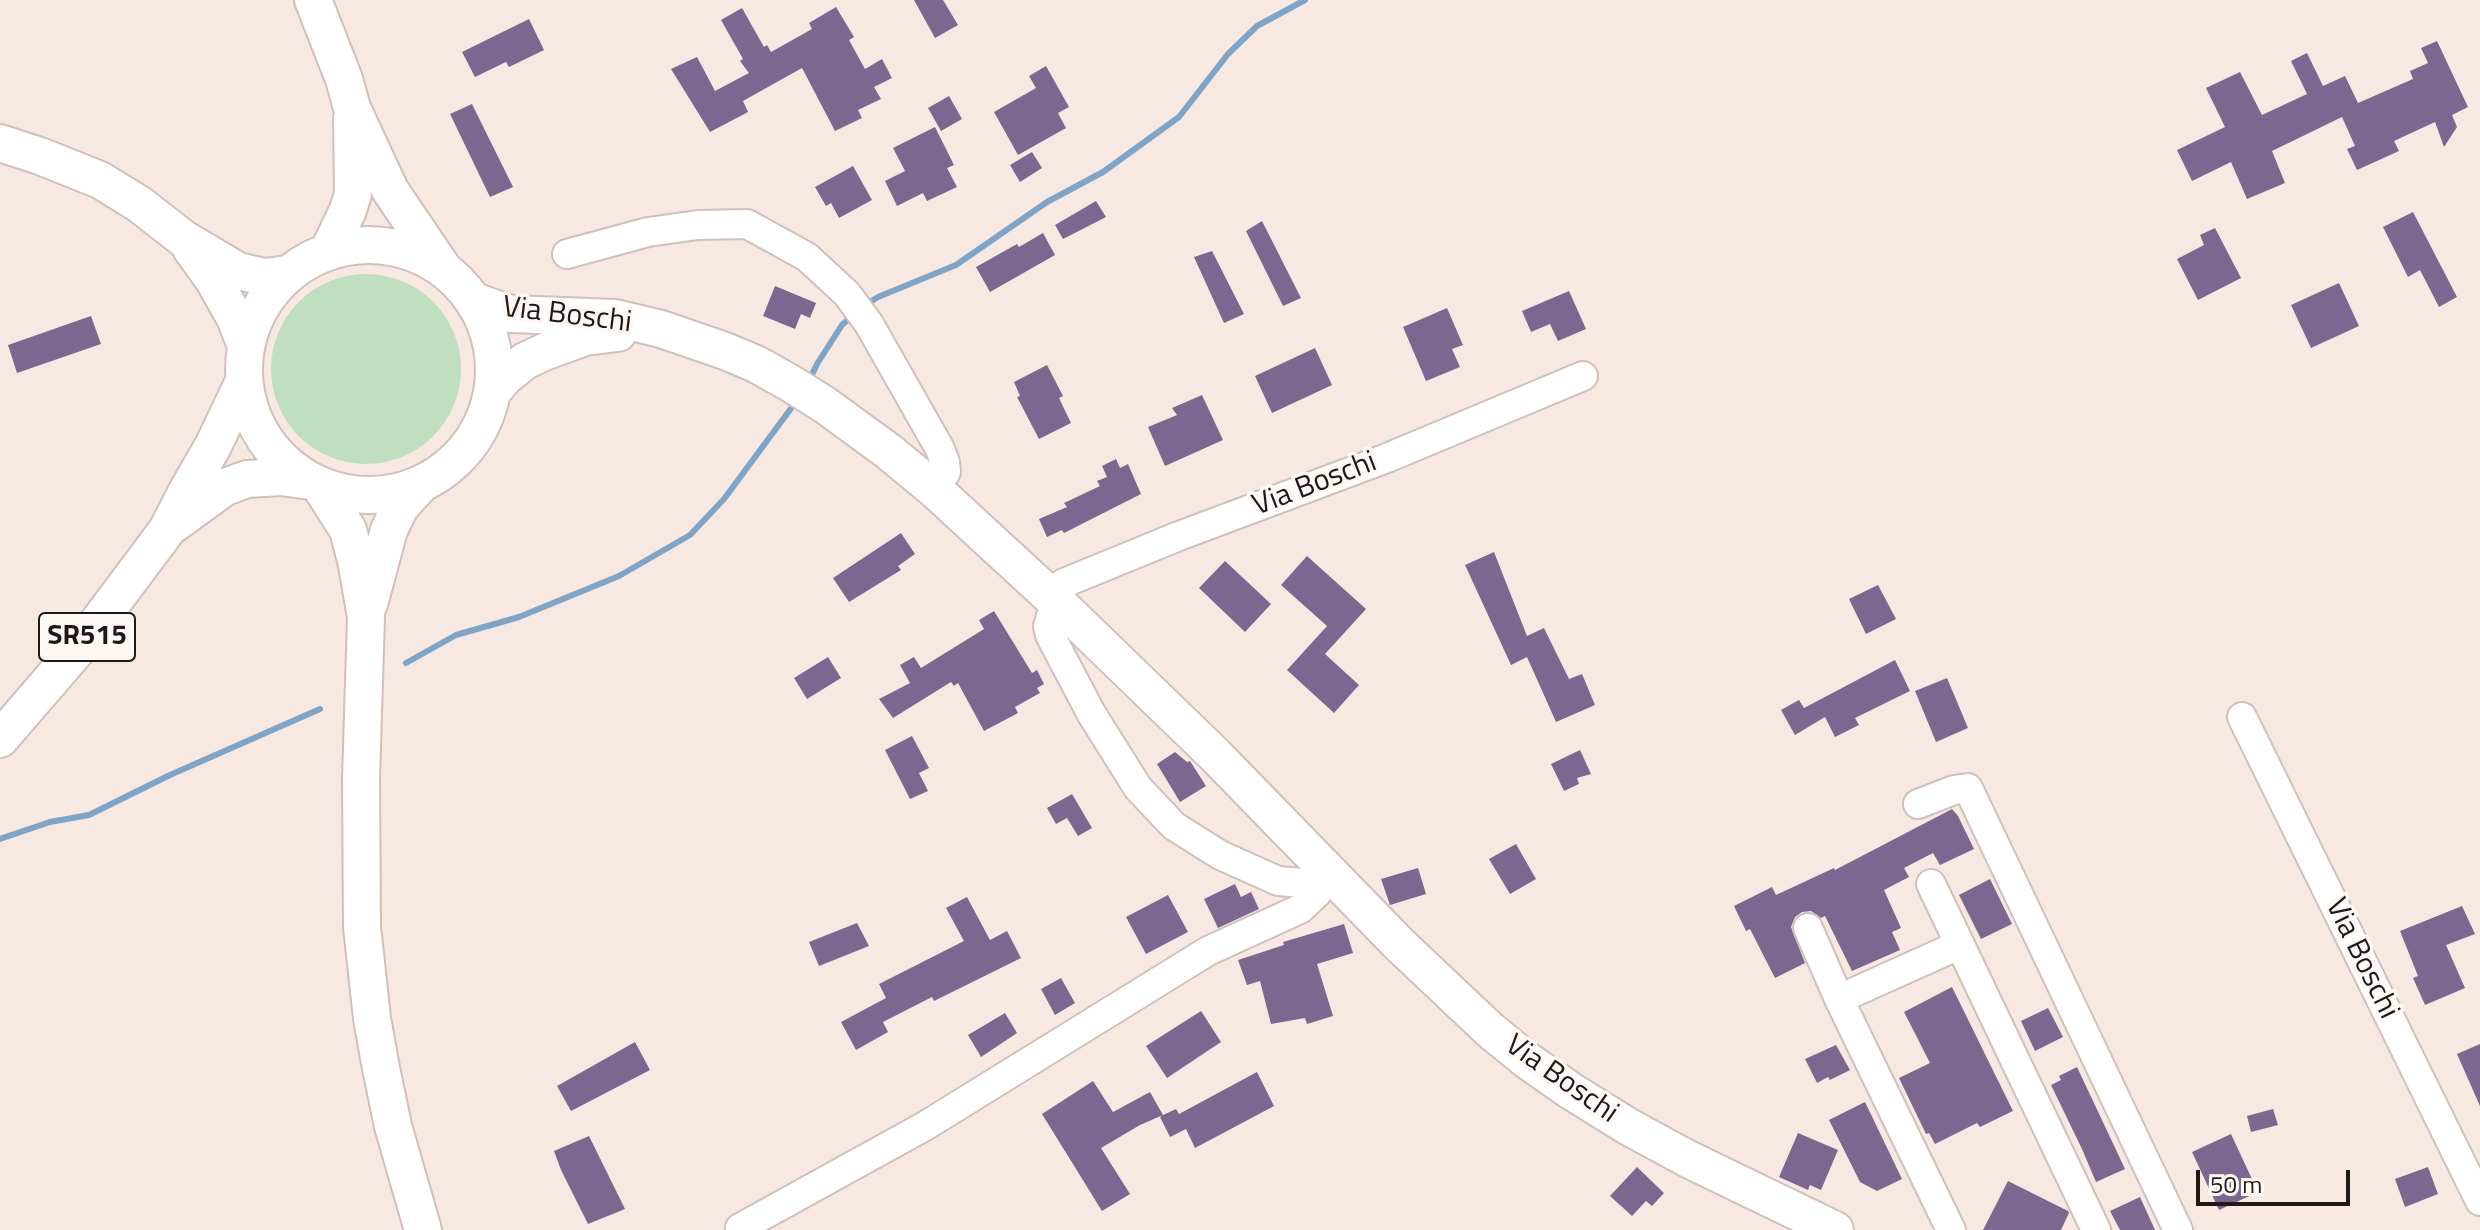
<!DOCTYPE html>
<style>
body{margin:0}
#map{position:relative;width:2480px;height:1230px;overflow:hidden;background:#f8e8e2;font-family:"Titillium Web",sans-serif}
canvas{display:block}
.scale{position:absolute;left:2196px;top:1170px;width:154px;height:36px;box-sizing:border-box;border:4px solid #1e1917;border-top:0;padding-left:10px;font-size:24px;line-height:28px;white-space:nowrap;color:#1e1917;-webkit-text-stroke:6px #fef8f5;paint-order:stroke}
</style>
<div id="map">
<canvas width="2480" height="1230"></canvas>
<div class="scale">50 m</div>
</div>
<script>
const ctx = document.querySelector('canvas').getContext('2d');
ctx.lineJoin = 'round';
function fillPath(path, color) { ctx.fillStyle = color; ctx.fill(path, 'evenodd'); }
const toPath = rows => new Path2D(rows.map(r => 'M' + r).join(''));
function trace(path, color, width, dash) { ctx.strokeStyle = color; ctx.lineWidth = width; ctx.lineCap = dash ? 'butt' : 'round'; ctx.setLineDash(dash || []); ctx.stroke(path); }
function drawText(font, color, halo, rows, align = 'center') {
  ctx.font = font + ' "Titillium Web",sans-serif'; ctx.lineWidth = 7; ctx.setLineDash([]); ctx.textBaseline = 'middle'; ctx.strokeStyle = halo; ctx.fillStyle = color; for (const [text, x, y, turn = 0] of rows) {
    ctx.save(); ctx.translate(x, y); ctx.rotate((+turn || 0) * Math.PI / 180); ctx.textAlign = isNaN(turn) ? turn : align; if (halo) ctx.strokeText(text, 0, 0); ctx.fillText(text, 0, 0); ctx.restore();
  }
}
fillPath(toPath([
 '271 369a95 95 0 1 1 190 0a95 95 0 1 1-190 0Z'
]), '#c0dec0');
trace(toPath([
 [864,306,878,297,956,265,1047,202,1103,172,1179,117,1228,54,1257,26,1305,0],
 [809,381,817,364,842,325,852,316],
 [406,663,456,635,519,617,619,576,690,535,724,499,795,403],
 [0,839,50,822,89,815,170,775,320,709]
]), '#7ea5c8', 6);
fillPath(toPath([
 [914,0,943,0,958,25,935,38],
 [836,7,854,37,849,40,865,69,882,59,892,78,874,87,881,99,858,110,862,118,835,131,802,68,743,101,748,112,710,132,671,69,697,57,715,91,749,73,740,61,743,59,721,20,742,8,764,47,767,45,771,52,812,29,809,23],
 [529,19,544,50,509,67,506,62,475,77,462,52],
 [2437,41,2468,107,2452,115,2457,127,2444,147,2435,122,2394,141,2399,151,2357,170,2347,149,2355,146,2342,117,2272,151,2285,183,2247,199,2231,162,2192,181,2177,150,2225,127,2206,88,2240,72,2262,115,2307,94,2291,61,2307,53,2323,86,2345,76,2358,103,2413,79,2410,71,2428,63,2421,48],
 [1046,66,1069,107,1058,113,1066,128,1018,155,994,112,1036,88,1029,76],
 [949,96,962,119,941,131,928,108],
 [472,104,513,187,490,197,450,114],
 [935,127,954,165,947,168,957,187,927,201,923,193,897,206,885,181,905,171,893,148],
 [1032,152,1042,168,1020,182,1010,165],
 [853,166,872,200,839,218,831,203,826,206,815,187],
 [1096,201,1106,217,1063,239,1055,225],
 [2413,212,2457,297,2439,307,2420,270,2408,277,2383,227],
 [1262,221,1301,298,1283,306,1246,231],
 [2215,228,2241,278,2198,300,2177,259,2204,245,2200,235],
 [1043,233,1055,255,990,292,976,267,1017,244,1019,247],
 [1212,251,1244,314,1224,323,1194,257],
 [2339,283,2359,326,2311,348,2291,305],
 [775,286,816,303,810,318,801,314,795,329,763,316],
 [1569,291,1586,329,1558,341,1550,324,1531,332,1522,311],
 [1447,308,1463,345,1452,349,1460,367,1426,381,1403,327],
 [91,316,101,344,17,373,8,345],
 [1315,348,1332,385,1272,413,1255,376],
 [1047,365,1063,396,1059,398,1071,423,1039,439,1017,397,1020,396,1014,382],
 [1202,395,1223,440,1165,466,1148,427,1177,415,1172,408],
 [1116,459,1120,468,1128,464,1141,494,1064,533,1062,530,1047,537,1039,519,1067,507,1064,503,1100,486,1097,481,1107,477,1102,466],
 [901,533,915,554,898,566,901,570,849,602,833,578],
 [1494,552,1527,636,1544,628,1569,679,1582,674,1595,705,1556,722,1527,657,1511,665,1465,565],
 [1307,556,1366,609,1325,654,1359,685,1334,713,1287,670,1327,626,1281,585],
 [1225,561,1271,604,1245,632,1199,588],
 [1878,585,1896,619,1866,634,1849,599],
 [994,611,1032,673,1037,670,1044,684,1037,688,1040,693,1015,707,1018,713,984,731,958,683,954,686,951,682,893,718,879,699,910,683,900,665,914,657,921,668,984,629,979,620],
 [828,657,841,678,807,699,794,678],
 [1895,660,1910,691,1855,718,1859,725,1835,737,1825,717,1795,735,1781,710,1799,700,1804,708],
 [1947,678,1968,728,1936,742,1915,691],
 [912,736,929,768,919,773,928,791,910,799,885,750],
 [1580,750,1591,774,1577,778,1579,784,1564,791,1551,764],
 [1175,752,1187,762,1190,761,1206,786,1180,802,1157,764],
 [1072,794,1092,828,1078,836,1067,818,1056,824,1047,808],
 [1952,809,1958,816,1974,849,1940,865,1933,853,1904,868,1909,877,1884,890,1901,928,1892,932,1900,950,1852,971,1825,916,1821,918,1811,911,1802,912,1795,917,1791,927,1805,963,1775,978,1750,929,1746,931,1734,906,1772,887,1776,895,1834,868,1835,870],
 [1516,844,1536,879,1510,894,1489,859],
 [1418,868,1426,894,1390,905,1381,879],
 [1990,879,2012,924,1981,939,1959,895],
 [1235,884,1241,897,1251,892,1259,909,1218,928,1204,899],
 [1168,895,1188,932,1146,954,1126,917],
 [967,897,990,940,1007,931,1021,958,934,1001,932,997,883,1022,888,1032,856,1050,841,1022,886,998,879,984,964,941,946,908],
 [2462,906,2475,934,2446,945,2465,988,2425,1005,2413,978,2418,976,2400,931],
 [857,923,869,946,819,966,809,942],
 [1344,924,1353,953,1317,964,1333,1016,1307,1024,1305,1018,1271,1024,1260,981,1247,985,1238,960,1284,945,1283,942],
 [1061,978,1075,1003,1055,1015,1041,989],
 [1952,987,2013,1111,1980,1127,1977,1123,1935,1144,1929,1133,1926,1134,1899,1078,1930,1063,1904,1012],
 [2048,1008,2063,1037,2035,1051,2021,1021],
 [1201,1011,1221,1042,1167,1078,1146,1046],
 [1005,1013,1017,1033,981,1057,968,1035],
 [635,1042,650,1070,571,1111,557,1086],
 [2480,1044,2480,1106,2457,1054],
 [1836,1045,1850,1070,1830,1080,1828,1077,1817,1083,1805,1059],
 [2077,1067,2125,1169,2096,1182,2082,1149,2051,1085,2061,1080,2059,1076],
 [1257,1072,1274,1106,1195,1148,1186,1129,1170,1137,1160,1117,1163,1115,1140,1125,1101,1148,1130,1194,1102,1211,1042,1114,1093,1081,1113,1112,1150,1092,1163,1115,1176,1109,1179,1114],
 [1865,1102,1902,1179,1877,1191,1860,1182,1829,1120],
 [2273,1109,2278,1125,2251,1132,2247,1116],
 [1798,1133,1838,1150,1821,1190,1810,1185,1808,1190,1779,1177],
 [2231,1134,2258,1192,2219,1210,2192,1152],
 [589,1136,625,1209,588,1224,561,1170,554,1151],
 [1637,1167,1664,1193,1652,1206,1646,1201,1632,1216,1610,1196],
 [2428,1167,2438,1194,2405,1207,2395,1179],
 [2008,1181,2068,1211,2069,1213,2061,1230,1983,1230],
 [2140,1197,2155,1230,2120,1230,2110,1211]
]), '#7c6790');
const minor = toPath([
 [567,254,648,232,698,225,747,224,807,257,847,294,869,324,940,449,945,462,946,472,934,489],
 [1048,595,1064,583,1179,536,1387,458,1583,376],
 [1061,606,1051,616,1048,626,1050,635,1091,713,1138,788,1174,826,1220,855,1278,881,1303,883,1329,872],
 [2242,717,2480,1201],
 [1918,804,1954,790,1968,788,2178,1230],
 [1931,884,2096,1230],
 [1808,928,1839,999,1951,1230],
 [1839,999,1959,945],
 [740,1228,925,1126,1208,951,1300,909,1317,893,1329,872]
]);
const major = toPath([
 [313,0,344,79,352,108,390,190,442,267],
 [0,143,40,156,100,180,139,204,184,239,238,271,264,277,288,274],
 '244 370a125 125 0 1 1 250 0a125 125 0 1 1-250 0Z',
 [190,247,213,279,235,318,246,346],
 [328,252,348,210,353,194,352,118],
 [474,301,511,314,615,318,661,329,725,351,756,364,790,383,825,405,888,451,934,489,1061,606,1215,755,1399,944,1490,1030,1528,1061,1571,1091,1629,1127,1688,1159,1835,1230],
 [493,391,505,377,525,361,544,352,585,337,618,333],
 [320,486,348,530,356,560,366,617,361,779,362,927,372,1018,380,1063,393,1126,423,1230],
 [174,524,225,487,247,479,281,477,310,481],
 [369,604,389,530,400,507,421,484],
 [0,739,81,645,167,530,187,491,213,446,244,381]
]);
trace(minor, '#d0c0bb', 32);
trace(major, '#d0c0bb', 40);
trace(minor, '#fff', 28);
trace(major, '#fff', 36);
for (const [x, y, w] of [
 [87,637,96]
]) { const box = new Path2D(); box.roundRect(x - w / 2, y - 24, w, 48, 6); ctx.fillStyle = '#fef8f5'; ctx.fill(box); trace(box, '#1e1917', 2); }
drawText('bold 28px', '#1e1917', null, [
 ["SR515",87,637]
]);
drawText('30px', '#1e1917', '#fef8f5', [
 ["Via Boschi",567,316,7],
 ["Via Boschi",1315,485,-21],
 ["Via Boschi",2361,959,64],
 ["Via Boschi",1561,1080,35]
]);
</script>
